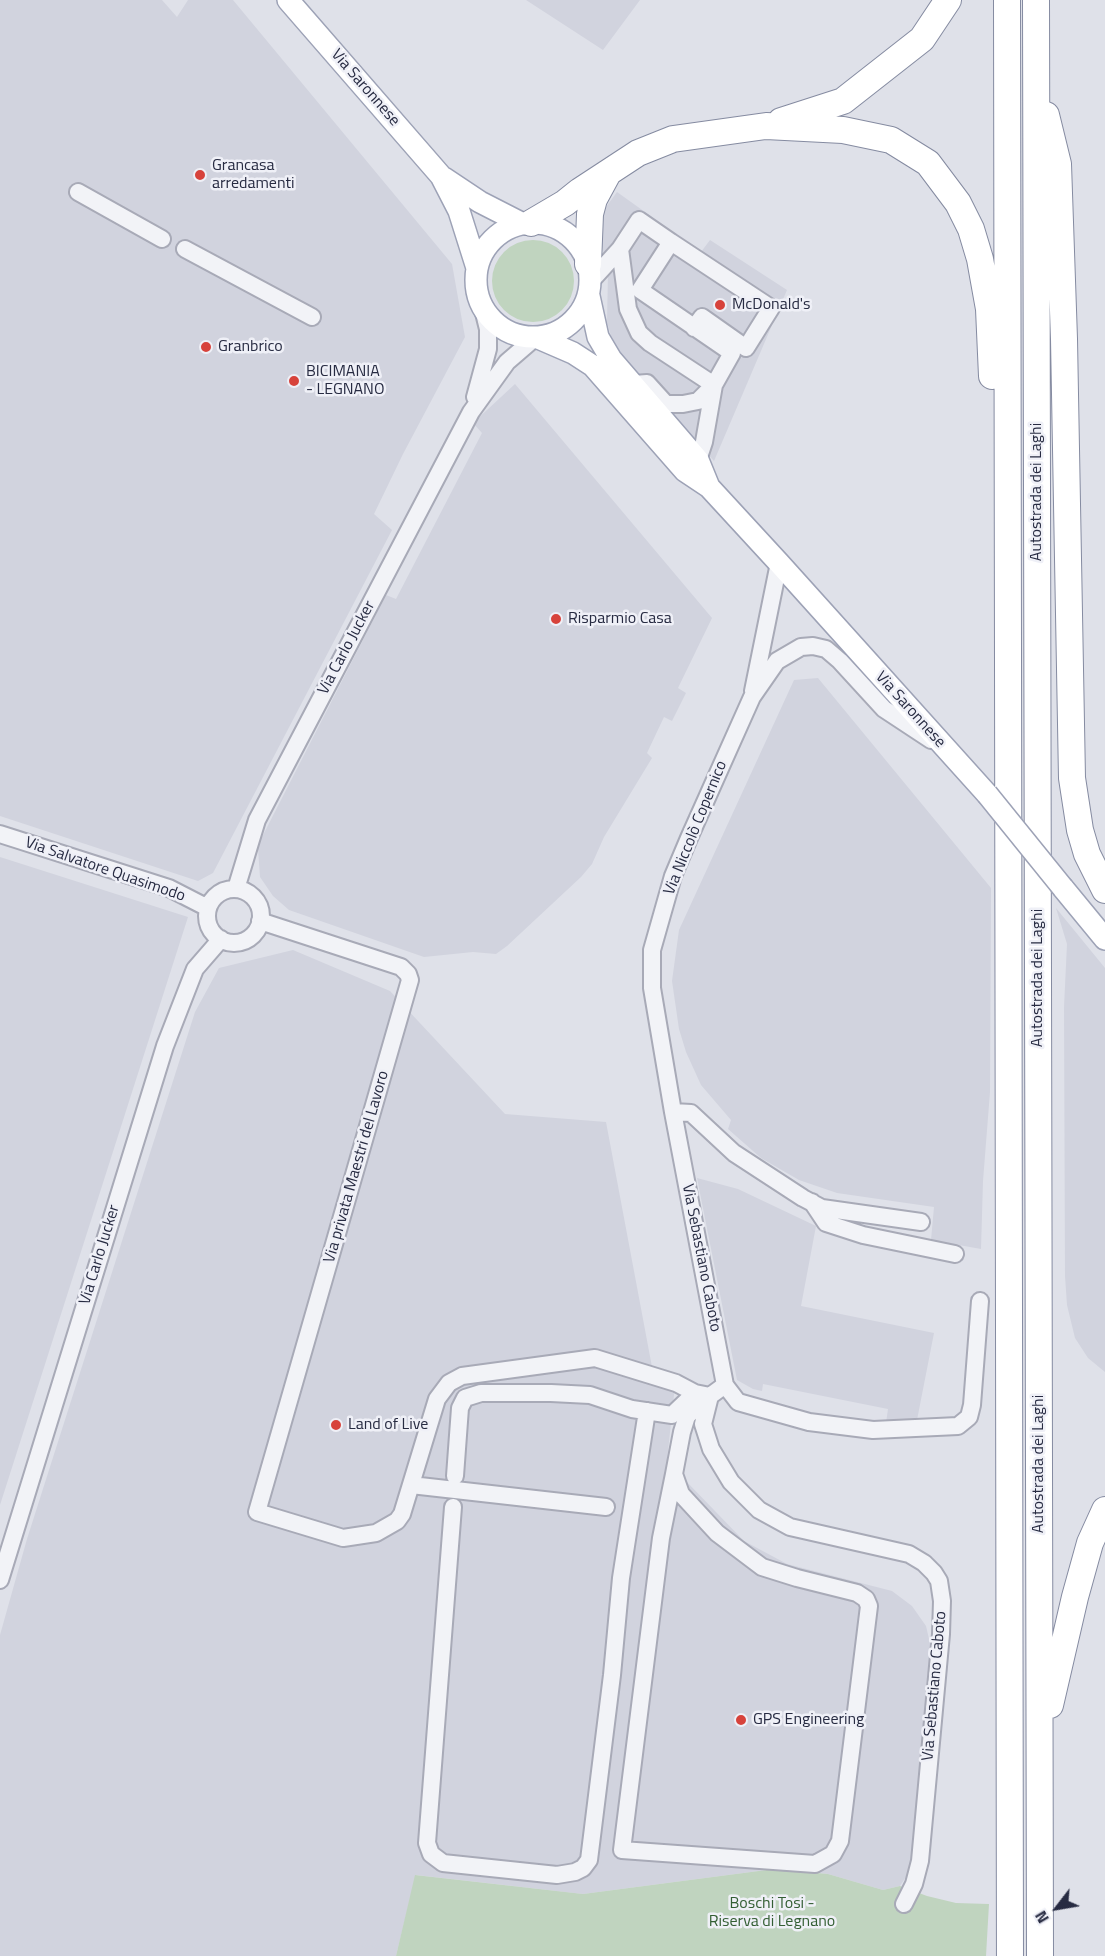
<!DOCTYPE html>
<meta charset="utf-8">
<style>
body{margin:0}
#map{position:relative;width:1105px;height:1956px;overflow:hidden;background:#dfe1e9;font-family:"Titillium Web",sans-serif}
canvas{display:block}
.north{position:absolute;left:1027px;top:1878px;width:60px;height:60px;-webkit-text-stroke:4px #eff0f7;paint-order:stroke;rotate:239deg;font-size:16px;font-weight:700;line-height:24px;text-align:center;color:#272b42}
.north::after{content:'';display:block;margin:auto;width:21px;height:27px;background:#272b42;clip-path:polygon(50% 0,100% 100%,50% 72%,0 100%)}
</style>
<div id="map">
<canvas width="1105" height="1956"></canvas>
<div class="north">N</div>
</div>
<script>
const ctx = document.querySelector('canvas').getContext('2d');
ctx.lineJoin = 'round';
function fillPath(path, color) { ctx.fillStyle = color; ctx.fill(path, 'evenodd'); }
const toPath = rows => new Path2D(rows.map(r => 'M' + r).join(''));
function trace(path, color, width, dash) { ctx.strokeStyle = color; ctx.lineWidth = width; ctx.lineCap = dash ? 'butt' : 'round'; ctx.setLineDash(dash || []); ctx.stroke(path); }
function drawText(font, color, halo, rows, align = 'center') {
  ctx.font = font + ' "Titillium Web",sans-serif'; ctx.lineWidth = 5; ctx.setLineDash([]); ctx.textBaseline = 'middle'; ctx.strokeStyle = halo; ctx.fillStyle = color; for (const [text, x, y, turn = 0] of rows) {
    ctx.save(); ctx.translate(x, y); ctx.rotate((+turn || 0) * Math.PI / 180); ctx.textAlign = isNaN(turn) ? turn : align; if (halo) ctx.strokeText(text, 0, 0); ctx.fillText(text, 0, 0); ctx.restore();
  }
}
fillPath(toPath([
 [0,0,162,0,177,17,188,0,233,0,452,264,465,337,403,454,374,514,392,530,213,873,198,881,0,816],
 [526,0,640,0,603,50],
 [617,192,701,252,710,240,787,290,714,461,626,362,611,336,607,322,608,273,601,243,601,214],
 [515,384,712,618,678,688,686,693,672,721,664,717,647,753,652,758,604,837,592,864,581,877,507,946,496,954,473,952,424,957,289,910,273,896,260,877,258,849,261,839,386,595,396,599,482,433,473,423],
 [818,678,991,888,990,1092,983,1181,981,1249,931,1240,934,1207,837,1193,799,1180,761,1158,728,1129,731,1120,701,1085,686,1052,679,1029,672,981,679,930,794,680],
 [0,857,188,917,0,1505],
 [1056,908,1105,968,1105,1372,1088,1358,1075,1338,1067,1305,1065,1276,1064,1007,1067,944],
 [293,950,390,991,505,1114,606,1122,652,1367,676,1376,666,1470,684,1479,744,1541,787,1564,892,1591,912,1606,926,1626,932,1652,911,1869,900,1886,883,1890,828,1874,774,1869,583,1894,416,1875,396,1956,0,1956,0,1635,27,1539,195,1012,219,968],
 [697,1178,738,1189,816,1226,801,1306,934,1333,917,1420,886,1423,888,1409,763,1384,762,1391,753,1389,737,1380]
]), '#d1d3de');
fillPath(toPath([
 '492 281a41 41 0 1 1 82 0a41 41 0 1 1-82 0Z',
 [774,1869,828,1874,883,1890,900,1886,927,1896,956,1903,989,1904,986,1956,396,1956,415,1875,583,1894]
]), '#c0d4bf');
const minor = toPath([
 [78,192,162,239],
 [671,242,771,308,746,348,702,317,694,328],
 [185,249,312,317],
 [620,249,628,309,639,333,650,343,714,385],
 [590,282,620,249,639,220,671,242,640,290,732,353,714,385,698,401,683,404,666,404,647,383,634,384],
 [475,397,488,349,488,329,482,305],
 [698,460,704,442,714,385],
 [753,691,779,563],
 [0,834,169,888,208,908],
 [236,889,257,820,471,412,507,362,536,337],
 '207 916a27 27 0 1 1 54 0a27 27 0 1 1-54 0Z',
 [260,921,401,967,408,974,410,980,257,1512,343,1538,376,1533,397,1521,402,1514,437,1399,449,1383,462,1376,595,1358,676,1383,695,1393,710,1396],
 [673,1112,725,1385,710,1396,703,1424,711,1449,731,1482,759,1510,790,1527,909,1554,924,1563,934,1573,939,1581,942,1601,941,1634,920,1861,914,1884,904,1904],
 [812,1202,826,1223,863,1235,955,1254],
 [921,1222,822,1208,803,1198,734,1153,691,1113,673,1112,652,988,652,950,673,876,689,838,752,697,777,661,801,647,813,646,826,649,840,661,884,709,931,740],
 [725,1385,738,1402,809,1422,873,1430,958,1426,969,1417,972,1405,980,1301],
 [674,1474,661,1538,622,1850,815,1864,833,1854,840,1841,869,1606,866,1599,857,1593,797,1578,762,1567,717,1533,681,1494,674,1474,682,1432,687,1416,710,1396],
 [455,1476,460,1408,465,1398,481,1393,551,1393,590,1395,632,1409,672,1415,695,1393],
 [411,1485,606,1507],
 [453,1507,427,1843,431,1854,443,1863,557,1875,575,1872,583,1868,589,1860,612,1675,621,1578,647,1411],
 [0,1580,165,1046,195,969,221,939]
]);
const major = toPath([
 [288,0,441,176,459,211,477,268],
 [444,178,480,202,523,224],
 '476 280a57 57 0 1 1 114 0a57 57 0 1 1-114 0Z',
 [589,296,598,337,611,359,698,460,709,487],
 [536,337,573,353,593,366,685,471,709,487,779,563,987,794],
 [1063,888,1105,939]
]);
const highway = toPath([
 [1007,0,1010,1956],
 [1036,0,1040,1956],
 [1046,115,1058,164,1064,339,1072,778,1080,830,1087,854,1105,890],
 [781,121,843,101,922,39,948,0],
 [531,223,565,203,580,191,638,153,673,139,766,126,843,130,891,140,928,163,958,203,971,229,980,259,989,309,992,376],
 [588,264,590,214,594,199,607,175],
 [1050,1705,1075,1597,1090,1543,1105,1510]
]);
trace(minor, '#a8aab7', 20);
trace(major, '#9da2b6', 24);
trace(highway, '#858ba1', 28);
trace(minor, '#f2f3f7', 16);
trace(major, '#fff', 21);
trace(highway, '#fff', 26);
const majorBridge = toPath([
 [987,794,1063,888]
]);
trace(majorBridge, '#9da2b6', 24, []);
trace(majorBridge, '#fff', 21);
for (const [x, y, r, color] of [
 [200,175,6,"#d7423b"],
 [720,305,6,"#d7423b"],
 [206,347,6,"#d7423b"],
 [294,381,6,"#d7423b"],
 [556,619,6,"#d7423b"],
 [336,1425,6,"#d7423b"],
 [741,1720,6,"#d7423b"]
]) { const dot = new Path2D(); dot.arc(x, y, r, 0, 2 * Math.PI); ctx.fillStyle = color; ctx.fill(dot); trace(dot, '#eff0f7', 2); }
drawText('16px', '#272b42', '#eff0f7', [
 ["Via Saronnese",365,88,49],
 ["Autostrada dei Laghi",1037,492,-90],
 ["Via Carlo Jucker",347,648,-62],
 ["Via Saronnese",910,710,48],
 ["Via Niccolò Copernico",696,828,-68],
 ["Via Salvatore Quasimodo",105,870,19],
 ["Autostrada dei Laghi",1038,978,-90],
 ["Via privata Maestri del Lavoro",357,1167,-74],
 ["Via Carlo Jucker",100,1255,-73],
 ["Via Sebastiano Caboto",701,1258,79],
 ["Autostrada dei Laghi",1039,1464,-90],
 ["Via Sebastiano Caboto",935,1686,-85]
]);
drawText('16px', '#272b42', '#eff0f7', [
 ["Grancasa",212,166],
 ["arredamenti",212,184],
 ["McDonald's",732,305],
 ["Granbrico",218,347],
 ["BICIMANIA",306,372],
 ["- LEGNANO",306,390],
 ["Risparmio Casa",568,619],
 ["Land of Live",348,1425],
 ["GPS Engineering",753,1720]
], 'left');
drawText('16px', '#335e33', '#eff0f7', [
 ["Boschi Tosi -",772,1904],
 ["Riserva di Legnano",772,1922]
]);
</script>
